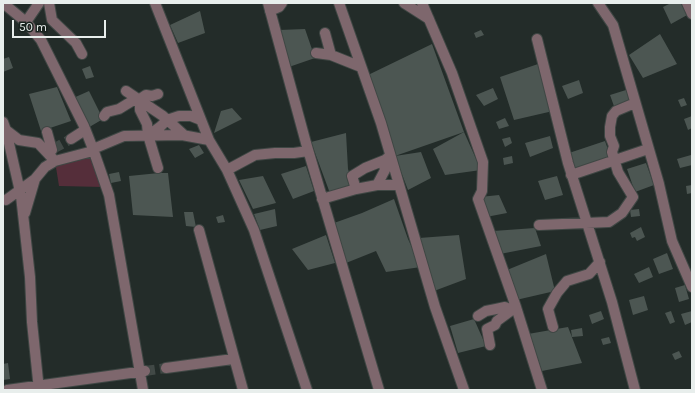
<!DOCTYPE html>
<style>
body{margin:0}
#map{position:relative;width:695px;height:393px;overflow:hidden;background:#232c29;font-family:Karla,sans-serif}
canvas{display:block}
.frame{position:absolute;inset:0;border:4px solid #e8eeec;pointer-events:none}
.scale{position:absolute;left:12px;top:20px;width:94px;height:18px;box-sizing:border-box;border:2px solid #e8eeec;border-top:0;padding-left:5px;font-size:12px;line-height:14px;white-space:nowrap;color:#e8eeec;-webkit-text-stroke:3px #19231f;paint-order:stroke}
</style>
<div id="map">
<canvas width="695" height="393"></canvas>
<div class="frame"></div>
<div class="scale">50 m</div>
</div>
<script>
const ctx = document.querySelector('canvas').getContext('2d');
ctx.lineJoin = 'round';
function fillPath(path, color) { ctx.fillStyle = color; ctx.fill(path, 'evenodd'); }
const toPath = rows => new Path2D(rows.map(r => 'M' + r).join(''));
function trace(path, color, width, dash) { ctx.strokeStyle = color; ctx.lineWidth = width; ctx.lineCap = dash ? 'butt' : 'round'; ctx.setLineDash(dash || []); ctx.stroke(path); }
fillPath(toPath([
 [93,151,104,187,59,186,55,161]
]), '#552e3a');
fillPath(toPath([
 [671,3,684,3,689,14,671,24,663,7],
 [200,11,205,33,178,43,170,25],
 [305,29,315,58,286,68,279,30],
 [481,30,484,35,476,38,474,33],
 [660,34,677,64,643,78,629,55],
 [432,44,464,132,395,156,368,75],
 [9,57,13,68,3,72,3,59],
 [538,64,553,111,514,120,500,77],
 [90,66,94,77,86,79,82,69],
 [579,80,583,93,568,99,562,86],
 [57,87,71,121,41,131,29,94],
 [493,88,498,99,484,106,476,95],
 [626,90,631,103,615,109,610,95],
 [89,91,103,119,86,129,71,99],
 [684,98,687,105,681,107,678,100],
 [232,108,242,119,214,133,221,111],
 [692,116,692,128,688,130,684,119],
 [505,118,509,126,499,129,496,122],
 [464,132,481,170,445,175,433,149],
 [346,133,348,169,352,182,345,191,331,196,311,142],
 [550,136,553,148,530,157,525,143],
 [510,137,512,143,505,147,502,139],
 [605,141,611,158,575,170,569,153],
 [199,145,204,153,195,158,189,149],
 [421,152,431,178,408,190,395,156],
 [691,155,692,165,680,168,677,159],
 [512,156,513,163,504,165,503,158],
 [646,163,654,185,635,192,627,169],
 [306,166,314,191,293,199,281,174],
 [119,172,121,181,111,183,109,174],
 [159,173,168,173,173,217,133,215,129,176],
 [263,176,276,203,253,209,239,180],
 [557,176,563,195,545,200,538,181],
 [692,185,692,193,687,194,686,186],
 [499,195,507,213,486,217,480,197],
 [394,199,408,239,421,267,386,272,376,251,346,263,334,223,362,213],
 [275,209,277,226,260,230,254,214],
 [639,209,640,216,631,217,630,210],
 [184,212,193,212,196,227,186,226],
 [223,215,225,222,218,223,216,217],
 [641,227,645,237,637,241,635,237,632,238,630,233],
 [535,228,541,246,500,254,493,231],
 [326,235,335,263,308,270,292,249],
 [459,235,466,279,434,291,419,238],
 [667,253,673,269,659,274,653,259],
 [546,254,555,291,516,300,507,270],
 [649,267,653,277,639,283,634,274],
 [685,285,689,299,679,302,675,288],
 [644,296,648,310,633,315,629,300],
 [601,311,604,319,592,324,589,315],
 [671,311,675,322,670,324,665,313],
 [692,311,692,322,685,325,681,314],
 [474,319,486,346,458,353,450,326],
 [568,327,582,363,542,371,528,334],
 [582,328,583,336,572,337,571,330],
 [609,337,611,343,603,345,601,339],
 [679,351,682,357,675,360,672,354],
 [8,363,10,379,3,380,3,364]
]), '#4c5652');
trace(toPath([
 [53,149,71,139],
 [145,371,166,368]
]), '#414946', 10, [10, 5]);
const minor = toPath([
 [3,3,26,22,41,40,84,126,93,149,109,195,143,390],
 [49,3,52,20,76,43,82,54],
 [155,3,209,140,227,170,254,230,307,390],
 [268,3,306,143,379,390],
 [339,3,381,123,435,307,464,390],
 [404,3,429,19],
 [422,3,452,73,483,162,482,191,478,199,516,307,542,390],
 [598,3,613,25,659,184,672,241,692,287],
 [687,3,692,14],
 [270,11,279,7,282,3],
 [26,22,39,3],
 [325,33,331,55],
 [537,39,568,163,612,302,635,390],
 [316,53,331,55,361,67],
 [126,91,163,116,184,135],
 [158,94,152,96,146,95,140,99,140,110,147,124,148,135,158,168],
 [104,116,107,112,119,109,137,98],
 [3,122,6,130,21,196,30,277,32,322,39,390],
 [6,130,19,140,38,143,55,161],
 [47,132,52,150],
 [149,135,161,126,167,120,179,116,191,116,201,120],
 [71,139,85,130],
 [93,149,124,136,182,135,209,140],
 [390,156,385,160,365,168,352,176,356,189,377,185,399,185],
 [227,170,255,155,275,153,294,153,308,151],
 [571,175,648,149],
 [377,185,385,170,383,161],
 [322,199,356,189],
 [6,200,35,179,45,167,55,161,93,151],
 [25,213,35,179],
 [539,225,609,222,622,213,633,197,618,172,612,152,614,146,610,136,610,127,612,116,616,111,635,103],
 [199,230,243,390],
 [478,316,486,311,496,309,505,307,511,310],
 [553,327,548,309,557,293,567,281,589,274,600,262],
 [490,345,487,329,495,325,497,321,516,307],
 [166,368,233,359],
 [7,390,145,371]
]);
trace(minor, '#3f4744', 12);
trace(minor, '#7e676d', 10);
</script>
